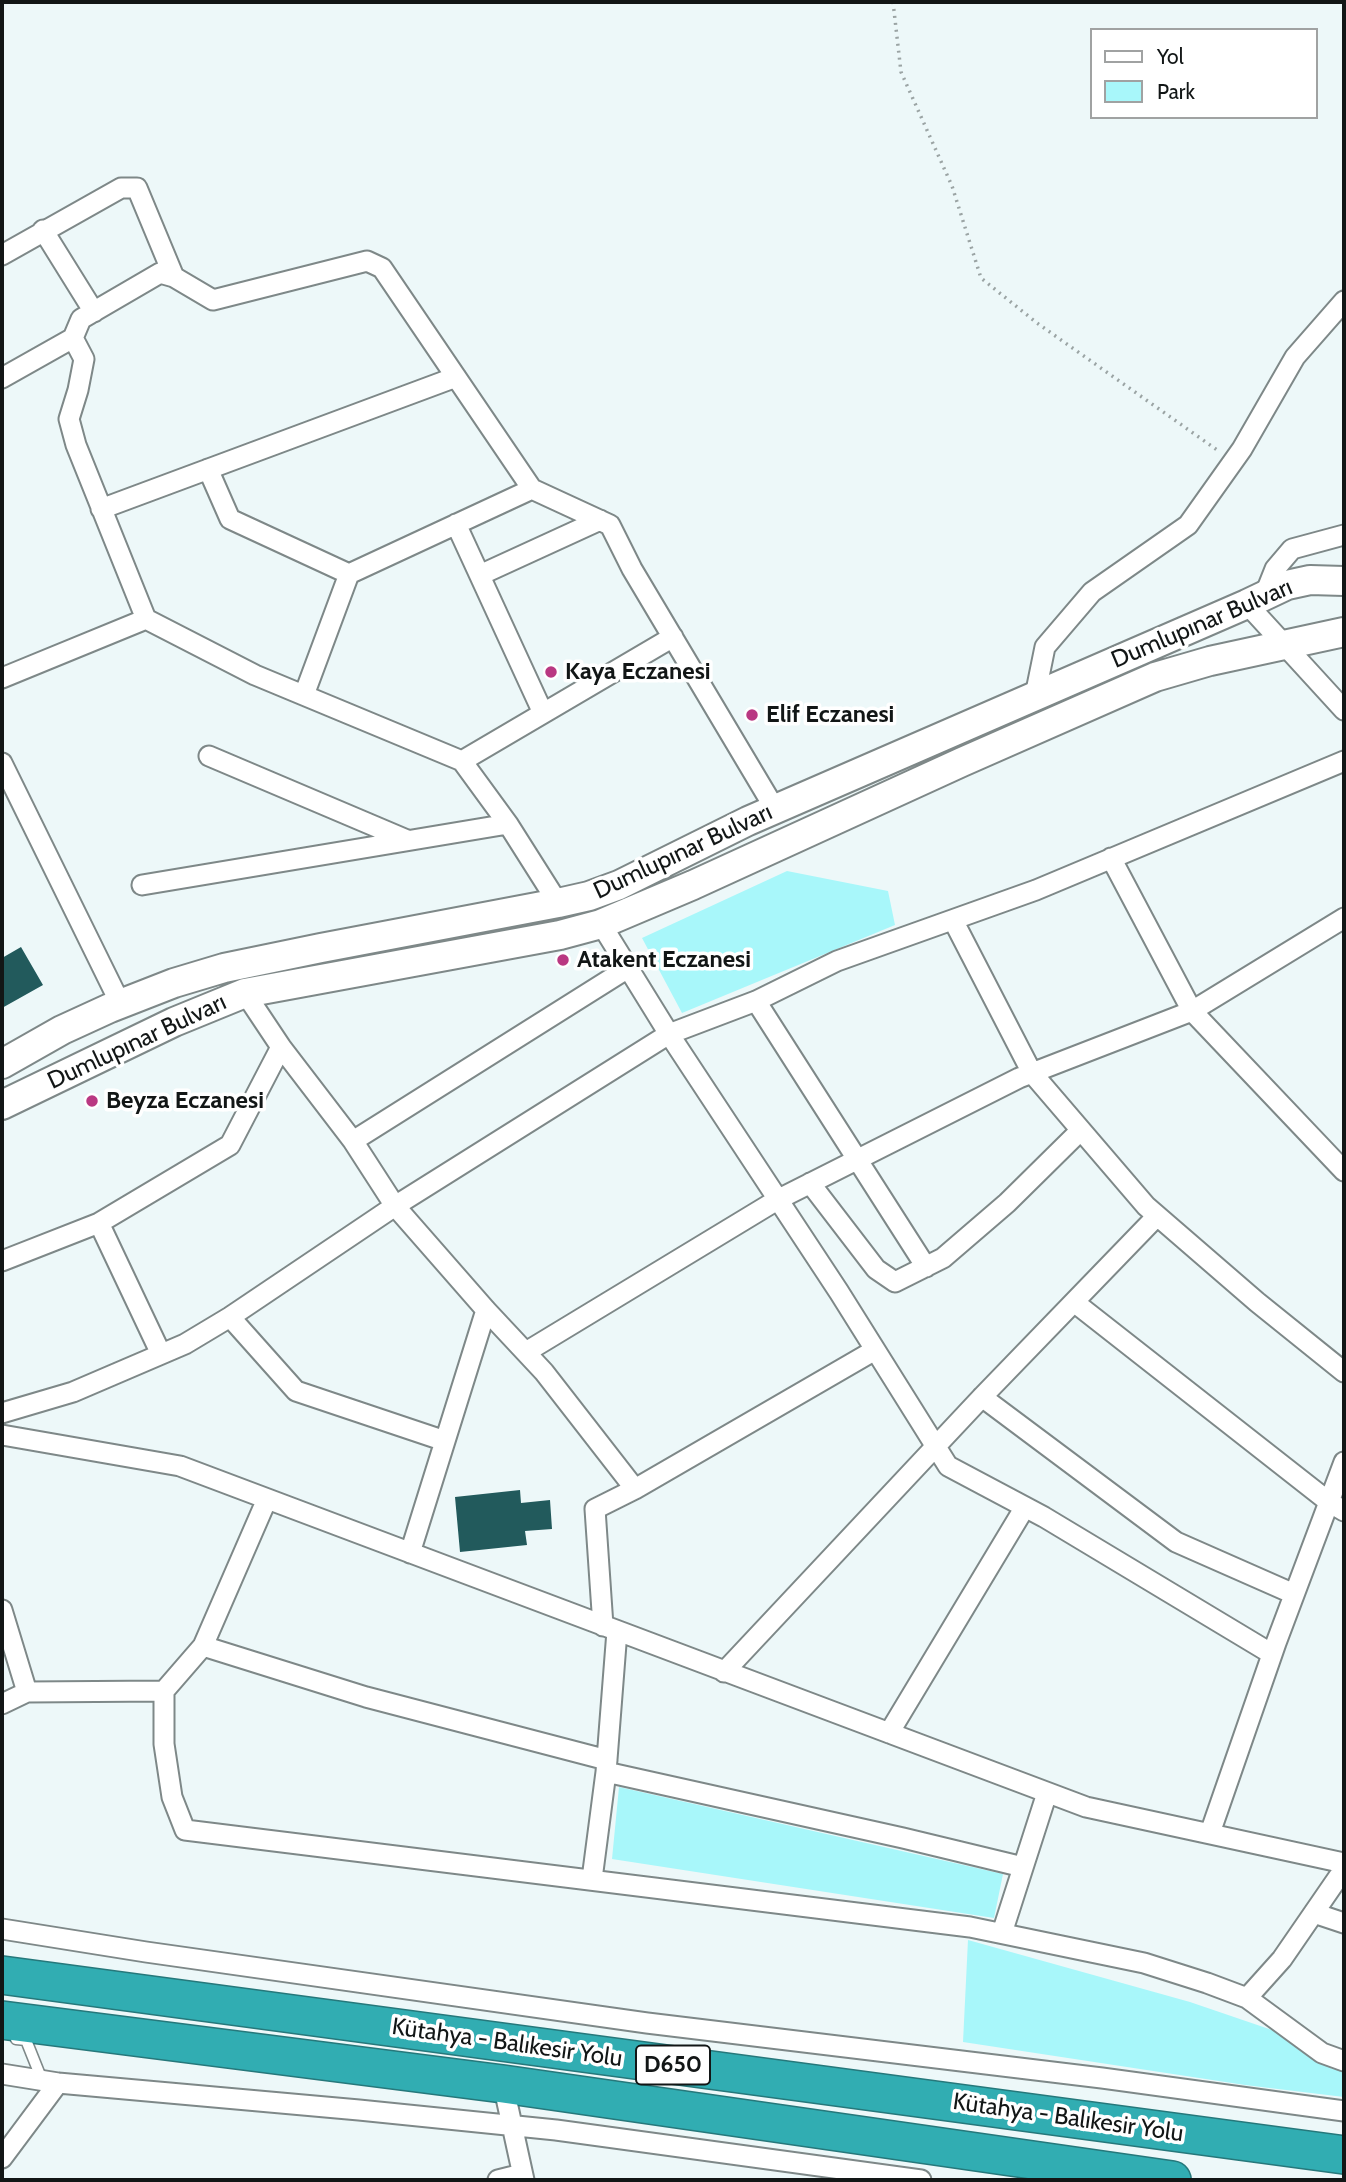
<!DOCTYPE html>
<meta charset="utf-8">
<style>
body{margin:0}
#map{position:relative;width:1346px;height:2182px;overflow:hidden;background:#edf8f9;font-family:Cabin,sans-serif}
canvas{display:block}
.frame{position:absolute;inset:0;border:4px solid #121616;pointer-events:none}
.legend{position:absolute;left:1090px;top:28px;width:228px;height:91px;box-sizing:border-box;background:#fff;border:2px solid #a0a2a2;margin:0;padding:9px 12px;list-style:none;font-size:21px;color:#121616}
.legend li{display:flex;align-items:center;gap:14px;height:35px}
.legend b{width:35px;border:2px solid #a0a2a2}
</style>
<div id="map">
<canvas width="1346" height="2182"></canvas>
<div class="frame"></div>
<ul class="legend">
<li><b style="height:9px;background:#fff"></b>Yol</li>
<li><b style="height:19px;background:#a8f7fa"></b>Park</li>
</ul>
</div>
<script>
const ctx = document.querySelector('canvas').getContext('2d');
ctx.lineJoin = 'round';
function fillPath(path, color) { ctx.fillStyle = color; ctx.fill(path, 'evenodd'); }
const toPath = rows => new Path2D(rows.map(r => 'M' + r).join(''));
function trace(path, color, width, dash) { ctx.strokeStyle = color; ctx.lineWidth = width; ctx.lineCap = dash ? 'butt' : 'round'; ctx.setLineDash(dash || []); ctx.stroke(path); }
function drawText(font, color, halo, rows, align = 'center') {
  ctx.font = font + ' Cabin,sans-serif'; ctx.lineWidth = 7; ctx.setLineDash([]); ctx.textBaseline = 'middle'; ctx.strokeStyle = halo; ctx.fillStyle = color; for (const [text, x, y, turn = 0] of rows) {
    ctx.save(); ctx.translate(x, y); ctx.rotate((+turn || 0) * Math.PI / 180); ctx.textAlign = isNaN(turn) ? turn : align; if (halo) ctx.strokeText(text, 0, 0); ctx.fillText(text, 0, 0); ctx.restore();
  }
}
fillPath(toPath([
 [787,871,888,891,895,925,682,1013,642,938],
 [619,1787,1003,1874,994,1918,612,1859],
 [968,1940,1190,2002,1275,2031,1332,2069,1344,2071,1344,2097,1245,2085,963,2042]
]), '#a8f7fa');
fillPath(toPath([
 [21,947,43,985,2,1008,2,958],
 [520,1490,521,1503,550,1500,552,1529,525,1531,527,1545,460,1552,455,1497]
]), '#225a5c');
const lane = toPath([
 [16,2039,26,2040,42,2080]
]);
const street = toPath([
 [43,230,94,312],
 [2,255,121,188,137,188,174,277],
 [2,378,73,338],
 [208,469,230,519,349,574],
 [101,509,456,377],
 [456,524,543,713],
 [480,575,600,520],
 [1265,594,1275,569,1292,549,1344,535],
 [1247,604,1344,710],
 [2,678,146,619],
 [304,695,349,574,532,489],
 [1035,696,1045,647,1092,592,1188,525,1242,449,1295,357,1344,301],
 [209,756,407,840],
 [462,761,673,637],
 [2,763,121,1005],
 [1111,858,1192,1011,1344,1171],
 [142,885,508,824],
 [558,903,508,824,462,761,255,675,146,619,76,445,69,419,78,390,84,359,73,338,81,319,160,273,174,277,213,300,367,261,382,268,532,489,610,525,632,569,775,809],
 [953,920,1032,1073,1146,1206,1257,1302,1344,1372],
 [601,924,669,1034,839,1292,948,1466,1044,1517,1272,1654],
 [245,993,281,1047,353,1141,395,1206,486,1310,544,1372,635,1489],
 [756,1001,926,1267],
 [353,1141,628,968],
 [810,1183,876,1269,895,1282,943,1258,1007,1203,1081,1130],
 [99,1223,161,1354],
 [2,1261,99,1223,230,1145,281,1047],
 [1074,1302,1329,1502,1344,1511],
 [230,1317,296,1391,445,1441],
 [526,1352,777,1200,1019,1078,1192,1011,1344,918],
 [982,1397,1176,1542,1294,1594],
 [2,1413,73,1392,185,1344,230,1317,395,1206,669,1034,756,1001,837,961,1036,890,1344,761],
 [2,1435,180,1466,1086,1807,1344,1863],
 [267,1499,203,1646,164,1691,164,1744,172,1797,185,1830,970,1927,1144,1963,1207,1983,1247,1998,1322,2053,1344,2061],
 [410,1553,486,1310],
 [2,1610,27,1692,2,1704],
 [603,1626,595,1509,635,1489,875,1350],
 [203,1646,366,1697,607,1760],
 [724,1672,982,1397,1157,1216],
 [27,1692,164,1691],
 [889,1733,1025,1507],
 [606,1772,903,1838,1023,1867],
 [1210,1833,1276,1643,1344,1462],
 [592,1879,606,1772,617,1631],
 [1314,1913,1344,1923],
 [2,1929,146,1952,647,2023,1102,2078,1344,2111],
 [1002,1933,1047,1793],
 [1247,1998,1282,1959,1344,1869],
 [2,2074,58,2083,359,2110,556,2130,921,2180],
 [503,2084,524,2180],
 [2,2158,58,2083],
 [498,2180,522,2174]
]);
const secondary = toPath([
 [2,1064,62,1030,110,1008,174,983,224,968,321,948,558,903,589,896,619,885,748,821,1247,604,1287,585,1310,580,1344,581],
 [2,1105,174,1022,245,993,560,935,601,924,693,885,962,762,1155,677,1210,661,1344,632]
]);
const highway = toPath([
 [2,1975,1344,2155],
 [2,2020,503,2084,1172,2180]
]);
trace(lane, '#7e8888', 13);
trace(street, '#7e8888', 23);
trace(secondary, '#7e8888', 32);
trace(highway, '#26787b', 40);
trace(toPath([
 [893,2,901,72,952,186,981,278,1037,323,1220,452]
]), '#9ba4a4', 3.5, [2, 5]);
trace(lane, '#fff', 10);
trace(street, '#fff', 19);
trace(secondary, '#fff', 28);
trace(highway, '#31adb2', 37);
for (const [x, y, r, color] of [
 [551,672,7,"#b93882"],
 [752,715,7,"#b93882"],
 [563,960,7,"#b93882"],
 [92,1101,7,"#b93882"]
]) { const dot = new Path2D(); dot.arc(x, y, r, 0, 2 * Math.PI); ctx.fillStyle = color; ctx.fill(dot); trace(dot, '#fff', 2.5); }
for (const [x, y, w] of [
 [673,2065,74]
]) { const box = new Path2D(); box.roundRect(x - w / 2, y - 19.5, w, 39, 5); ctx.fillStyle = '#fff'; ctx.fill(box); trace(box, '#121616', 2); }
drawText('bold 23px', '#121616', null, [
 ["D650",673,2065]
]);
drawText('24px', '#121616', '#fff', [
 ["Dumlupınar Bulvarı",1202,624,-23],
 ["Dumlupınar Bulvarı",683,852,-25],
 ["Dumlupınar Bulvarı",137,1042,-25],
 ["Kütahya - Balıkesir Yolu",507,2043,8],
 ["Kütahya - Balıkesir Yolu",1068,2118,8]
]);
drawText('bold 24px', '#121616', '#fff', [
 ["Kaya Eczanesi",565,672],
 ["Elif Eczanesi",766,715],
 ["Atakent Eczanesi",577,960],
 ["Beyza Eczanesi",106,1101]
], 'left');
</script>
